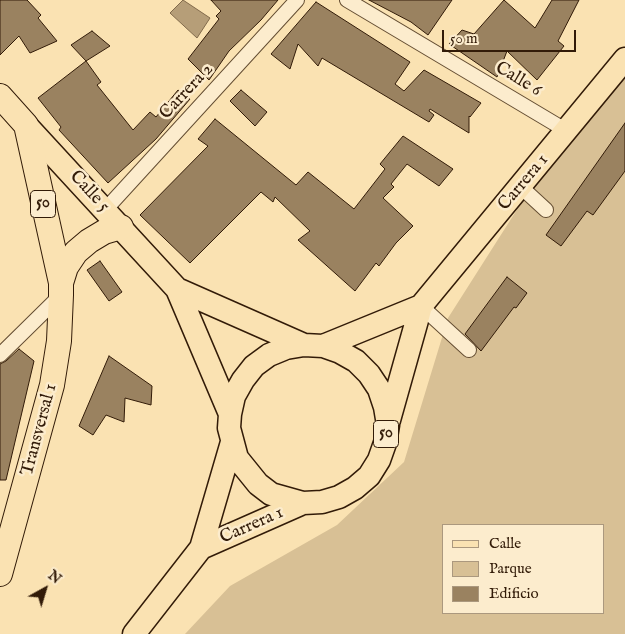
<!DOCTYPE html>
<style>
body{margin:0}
#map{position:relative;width:625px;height:634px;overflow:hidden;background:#fae2b2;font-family:"IM FELL English",serif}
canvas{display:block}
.legend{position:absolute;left:442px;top:524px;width:162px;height:90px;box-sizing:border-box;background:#fceccd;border:1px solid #ab987e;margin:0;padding:6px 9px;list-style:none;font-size:15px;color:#321b08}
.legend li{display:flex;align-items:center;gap:10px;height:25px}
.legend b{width:25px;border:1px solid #ab987e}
.north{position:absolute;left:20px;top:564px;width:50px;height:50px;-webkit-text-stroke:4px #fceccd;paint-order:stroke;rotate:39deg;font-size:14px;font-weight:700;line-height:20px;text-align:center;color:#321b08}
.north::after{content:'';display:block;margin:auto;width:18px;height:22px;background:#321b08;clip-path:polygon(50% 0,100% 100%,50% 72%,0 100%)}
.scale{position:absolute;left:442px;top:30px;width:134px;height:22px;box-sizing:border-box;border:2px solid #321b08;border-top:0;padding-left:6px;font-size:15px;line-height:18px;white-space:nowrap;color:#321b08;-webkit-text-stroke:4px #fceccd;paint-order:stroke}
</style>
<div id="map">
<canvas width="625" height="634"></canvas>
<ul class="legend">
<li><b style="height:6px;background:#fae2b2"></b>Calle</li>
<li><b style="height:14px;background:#d8c095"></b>Parque</li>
<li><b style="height:14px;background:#9a8260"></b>Edificio</li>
</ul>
<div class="north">N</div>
<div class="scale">50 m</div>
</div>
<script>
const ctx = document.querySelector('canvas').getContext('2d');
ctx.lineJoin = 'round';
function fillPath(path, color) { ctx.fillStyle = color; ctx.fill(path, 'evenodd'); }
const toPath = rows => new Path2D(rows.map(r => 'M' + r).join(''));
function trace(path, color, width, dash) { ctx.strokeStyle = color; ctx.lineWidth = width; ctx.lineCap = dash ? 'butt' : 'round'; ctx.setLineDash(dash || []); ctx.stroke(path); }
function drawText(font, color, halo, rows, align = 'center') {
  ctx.font = font + ' "IM FELL English",serif'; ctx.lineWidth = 5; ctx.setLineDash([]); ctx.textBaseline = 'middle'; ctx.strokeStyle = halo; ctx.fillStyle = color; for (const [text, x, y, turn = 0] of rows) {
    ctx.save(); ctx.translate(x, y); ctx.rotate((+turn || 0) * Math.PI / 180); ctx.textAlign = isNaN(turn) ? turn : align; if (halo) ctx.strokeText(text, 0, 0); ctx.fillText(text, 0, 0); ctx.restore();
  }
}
fillPath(toPath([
 [625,59,625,634,185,634,230,586,337,525,404,462,448,318,567,131],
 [444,525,604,525,604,613,444,613]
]), '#d8c095');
const water = toPath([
 [183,0,210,18,197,38,170,13,183,0]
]);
fillPath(water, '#b69e78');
trace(water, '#816a4b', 1);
const building = toPath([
 [0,0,27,0,41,15,38,18,57,41,30,53,19,36,0,55,0,0],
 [211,0,278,0,261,20,229,51,209,80,188,59,219,19,216,16,221,11,211,0],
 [369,0,452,0,428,35,411,22,369,0],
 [504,0,535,28,552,0,579,0,558,41,564,46,537,80,507,51,497,77,449,44,462,30,474,34,504,0],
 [316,2,410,62,395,84,404,91,424,70,481,103,470,117,469,116,469,133,430,109,429,111,434,115,429,122,322,58,318,66,298,44,290,69,271,54,316,2],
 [92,31,110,46,86,61,71,45,92,31],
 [86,61,101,82,97,85,133,130,150,112,156,117,178,90,190,99,156,139,108,183,59,130,61,127,38,98,86,61],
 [241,90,267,112,255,126,230,101,241,90],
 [215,119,296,185,308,172,354,209,385,169,380,164,403,136,453,169,439,186,407,164,391,184,394,187,383,198,413,226,396,243,379,266,376,263,355,291,298,240,310,231,275,197,273,202,261,192,190,263,140,215,208,146,198,139,215,119],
 [625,123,625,171,593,215,587,211,561,246,546,235,625,123],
 [100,261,122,292,109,301,87,270,100,261],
 [507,277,527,293,516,308,514,307,481,351,465,334,507,277],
 [19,349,34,361,6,480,0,480,0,364,6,361,19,349],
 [109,356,152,386,151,405,125,398,124,422,106,415,93,435,79,426,109,356]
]);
fillPath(building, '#9a8260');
trace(building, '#321b08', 1);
const minor = toPath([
 [347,0,567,131],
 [521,187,546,210],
 [105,210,297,0],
 [421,306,469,350],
 [0,355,61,295]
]);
const primary = toPath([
 [26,125,177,289,230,414,229,428,237,458,258,484,271,494,303,503,322,502,339,497,355,488,369,476,379,460,385,443,388,425,385,407,379,389,369,374,356,361,340,352,323,346,304,345,286,348,269,355,254,366,243,380,234,396,230,414],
 [177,289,304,345],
 [323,346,421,306],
 [389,420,421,306,625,59],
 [201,548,303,503],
 [134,634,201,548,232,442]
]);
const trunk = toPath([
 [0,96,26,125,61,283,61,295,59,341,52,385,0,574],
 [61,283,66,267,76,252,89,241,104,232,121,227]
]);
trace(minor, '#644d32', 16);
trace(primary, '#321b08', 25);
trace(trunk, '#321b08', 26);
trace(minor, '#fceccd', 14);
trace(primary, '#fae2b2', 22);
trace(trunk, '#fae2b2', 24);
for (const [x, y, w] of [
 [43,204,25],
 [386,434,25]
]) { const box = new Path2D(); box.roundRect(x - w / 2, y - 13.5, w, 27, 4); ctx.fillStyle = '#fceccd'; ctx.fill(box); trace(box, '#321b08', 1); }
drawText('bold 16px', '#321b08', null, [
 ["50",43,204],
 ["50",386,434]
]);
drawText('18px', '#321b08', '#fceccd', [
 ["Calle 6",518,80,31],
 ["Carrera 2",187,92,-47],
 ["Carrera 1",524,183,-50],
 ["Calle 5",89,192,47],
 ["Transversal 1",40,430,-75],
 ["Carrera 1",252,526,-24]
]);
</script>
